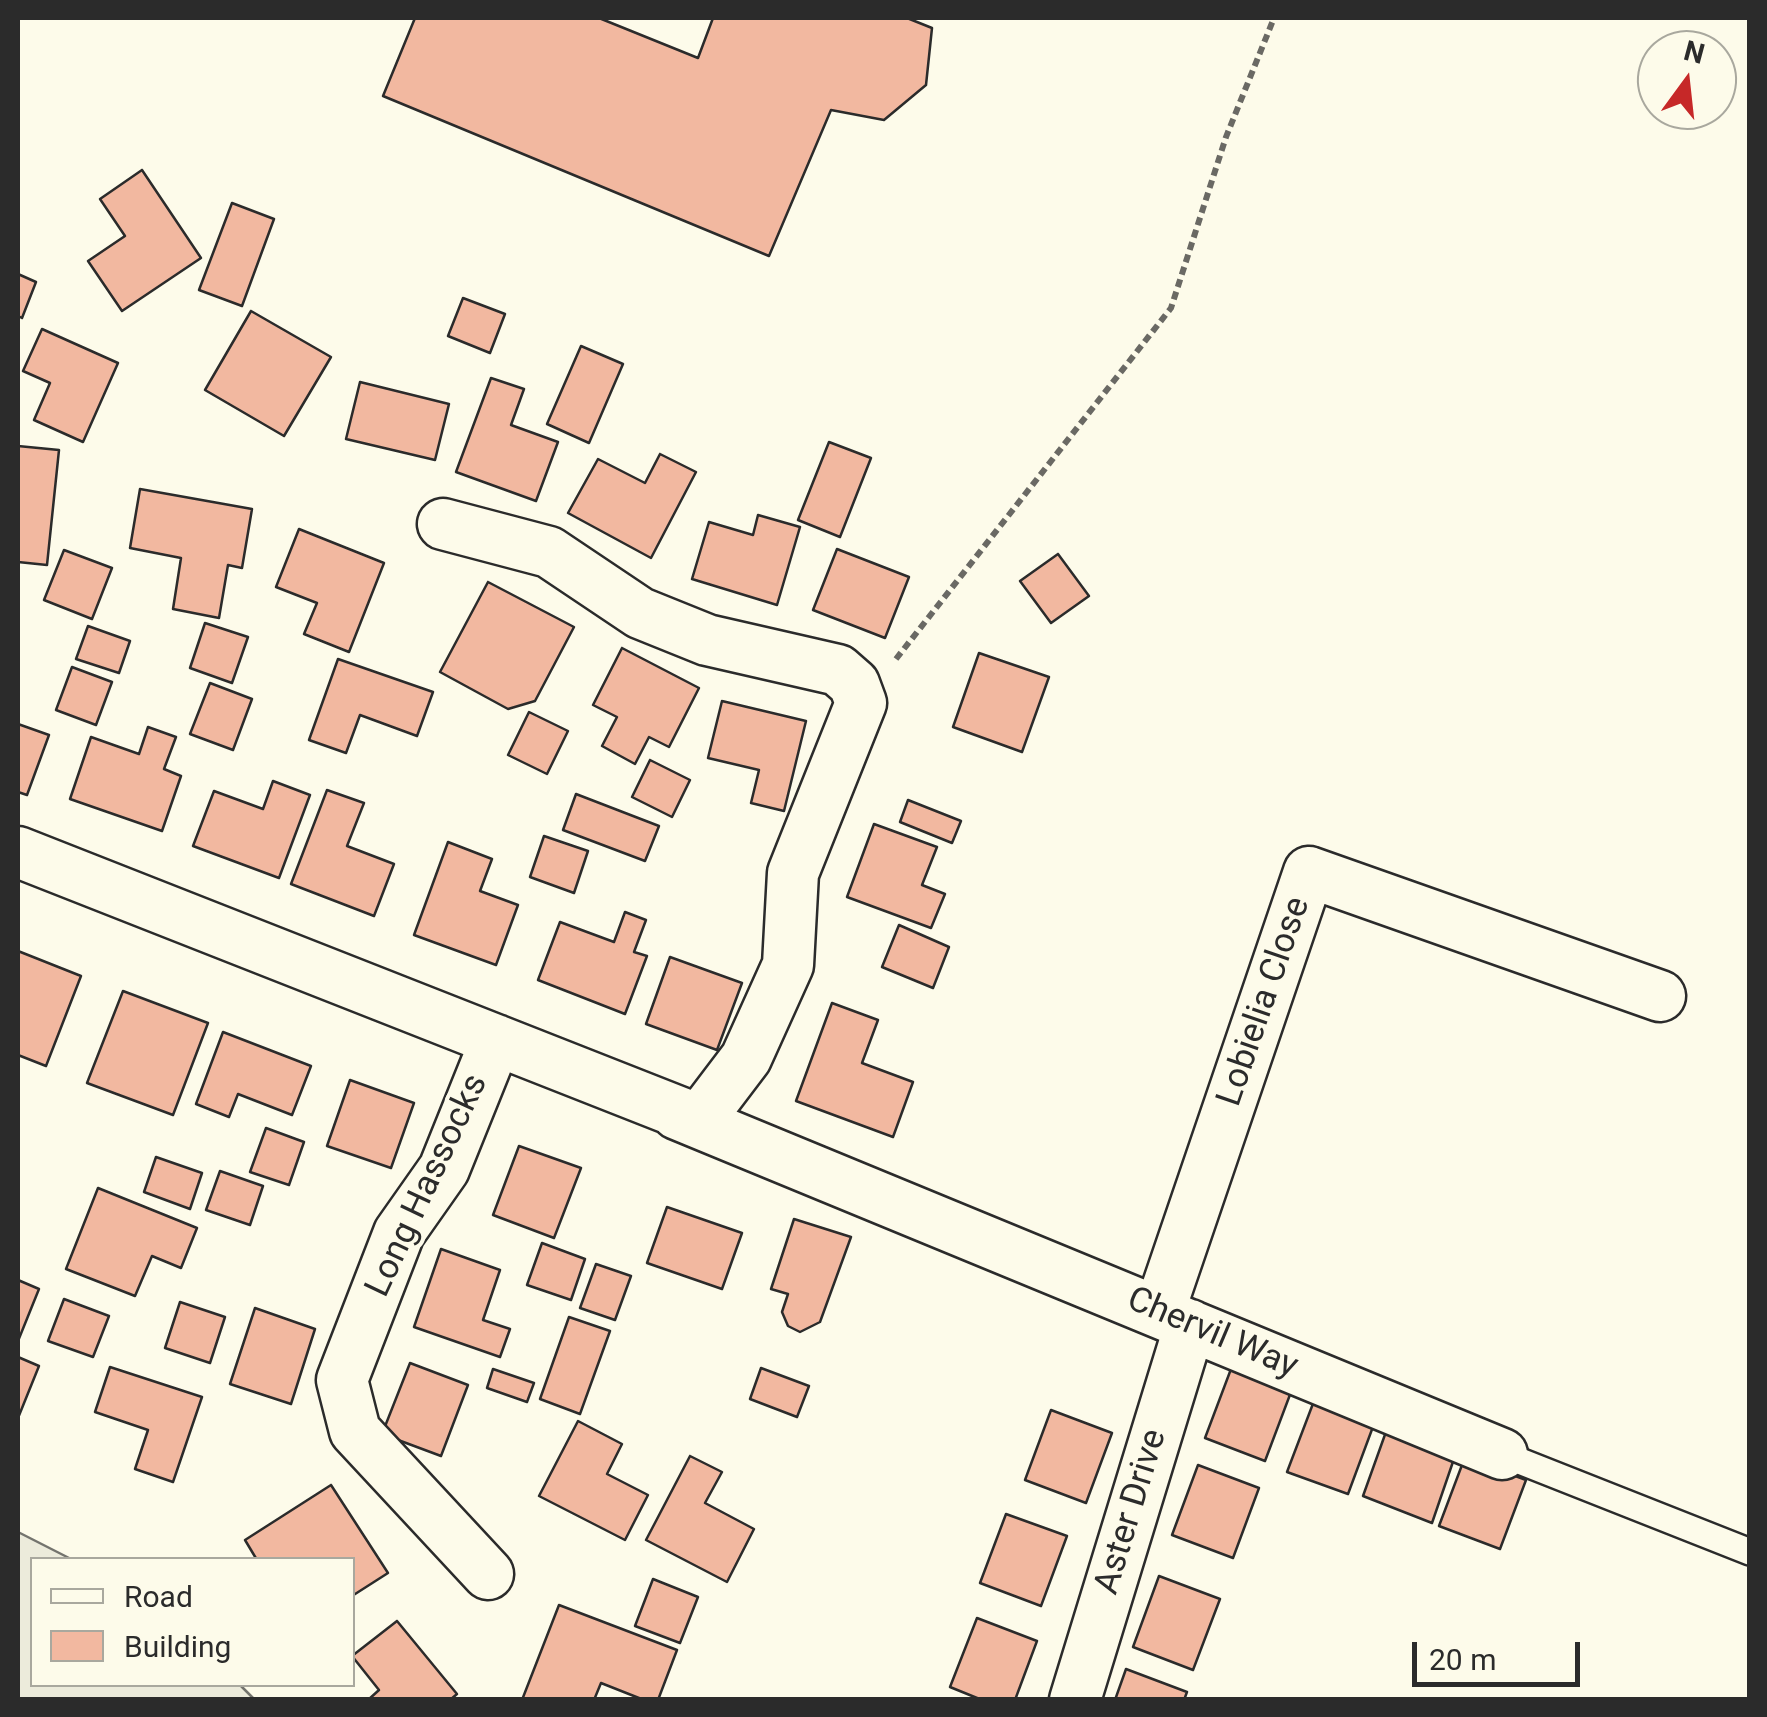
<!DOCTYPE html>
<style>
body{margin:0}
#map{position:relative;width:1767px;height:1717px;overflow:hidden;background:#fdfbea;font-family:Roboto,sans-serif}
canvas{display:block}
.frame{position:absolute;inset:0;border:20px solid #2b2b2b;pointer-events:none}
.legend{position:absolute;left:30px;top:1557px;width:325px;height:130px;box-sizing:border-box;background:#fdfbea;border:2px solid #a9a89e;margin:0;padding:12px 18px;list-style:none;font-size:30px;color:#2b2b2b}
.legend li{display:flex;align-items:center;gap:20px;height:50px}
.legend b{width:50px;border:2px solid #a9a89e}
.north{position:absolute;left:1637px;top:30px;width:100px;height:100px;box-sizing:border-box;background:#fdfbea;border:2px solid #a9a89e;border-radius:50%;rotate:15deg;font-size:28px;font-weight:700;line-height:40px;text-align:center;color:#2b2b2b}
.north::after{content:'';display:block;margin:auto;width:35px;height:45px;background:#c62828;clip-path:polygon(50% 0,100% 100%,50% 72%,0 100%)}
.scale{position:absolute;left:1412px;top:1642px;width:168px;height:45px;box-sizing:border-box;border:5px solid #2b2b2b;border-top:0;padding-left:12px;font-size:30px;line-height:35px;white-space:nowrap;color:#2b2b2b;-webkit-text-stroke:8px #fdfbea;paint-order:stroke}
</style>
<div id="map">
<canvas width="1767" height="1717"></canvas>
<div class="frame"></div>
<ul class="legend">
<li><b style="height:12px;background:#fdfbea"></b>Road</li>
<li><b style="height:28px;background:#f2b8a0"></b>Building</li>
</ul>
<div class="north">N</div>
<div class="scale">20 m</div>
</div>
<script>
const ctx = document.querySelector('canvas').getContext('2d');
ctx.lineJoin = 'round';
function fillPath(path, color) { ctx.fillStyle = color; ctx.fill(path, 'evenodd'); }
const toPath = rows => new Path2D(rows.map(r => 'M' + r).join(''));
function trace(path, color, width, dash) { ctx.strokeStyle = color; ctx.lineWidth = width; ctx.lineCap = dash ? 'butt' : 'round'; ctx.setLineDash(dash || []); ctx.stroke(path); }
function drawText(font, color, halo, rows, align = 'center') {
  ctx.font = font + ' Roboto,sans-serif'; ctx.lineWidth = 8; ctx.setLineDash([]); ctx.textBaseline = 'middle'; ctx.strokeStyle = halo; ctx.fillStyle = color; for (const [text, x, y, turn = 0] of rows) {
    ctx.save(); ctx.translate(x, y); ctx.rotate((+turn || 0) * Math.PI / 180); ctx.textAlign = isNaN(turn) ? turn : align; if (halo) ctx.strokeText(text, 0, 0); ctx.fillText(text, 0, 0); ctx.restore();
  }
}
const green = toPath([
 [18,1532,71,1559,32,1560,32,1684,240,1685,254,1699,18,1699,18,1532]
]);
fillPath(green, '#ecebdb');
trace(green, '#74746e', 2.5);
const building = toPath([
 [415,18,599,18,698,58,713,18,907,18,932,28,926,85,884,120,831,110,769,256,383,96,415,18],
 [142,170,201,258,122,311,88,261,125,236,100,199,142,170],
 [232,203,274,219,242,306,199,290,232,203],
 [18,274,36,282,22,318,18,316,18,274],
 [463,298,505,314,490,353,448,336,463,298],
 [251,311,331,357,284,436,205,390,251,311],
 [42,329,118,363,83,442,34,420,50,383,23,371,42,329],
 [581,346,623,364,589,443,547,424,581,346],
 [491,378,524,389,511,425,558,442,536,501,456,472,491,378],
 [360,382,449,404,435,460,346,439,360,382],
 [829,442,871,458,840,537,798,520,829,442],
 [18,446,59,450,47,565,18,562,18,446],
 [660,454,696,472,651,558,568,513,598,459,645,483,660,454],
 [140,489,252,509,242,568,228,565,219,618,173,609,181,558,130,548,140,489],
 [758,515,800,527,777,605,692,579,709,522,753,535,758,515],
 [299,529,384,563,349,652,304,634,317,603,276,587,299,529],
 [837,549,909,577,885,638,813,610,837,549],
 [64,550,112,568,92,619,44,600,64,550],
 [1058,554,1089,596,1051,623,1020,581,1058,554],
 [488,582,574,627,535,701,508,709,440,672,488,582],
 [205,623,248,637,232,683,190,668,205,623],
 [88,626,130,641,119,673,76,659,88,626],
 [622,648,699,688,669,747,649,737,635,764,602,746,617,717,593,705,622,648],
 [979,653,1049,677,1022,752,953,727,979,653],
 [338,659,433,692,417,736,360,715,346,753,309,740,338,659],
 [72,667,112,682,96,725,56,710,72,667],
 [210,683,252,699,233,750,190,734,210,683],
 [722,701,806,721,784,811,751,803,759,770,708,758,722,701],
 [529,712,568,731,547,774,508,755,529,712],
 [18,724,49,735,27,795,18,792,18,724],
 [148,727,176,737,164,769,181,776,162,831,70,799,91,737,139,754,148,727],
 [650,760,690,780,672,817,632,797,650,760],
 [273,781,310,795,279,878,193,846,214,791,263,809,273,781],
 [327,790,364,803,347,846,394,864,374,916,291,884,327,790],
 [576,794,659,826,645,861,563,830,576,794],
 [908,800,961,821,952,843,900,822,908,800],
 [874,824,937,847,922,885,945,894,931,928,847,897,874,824],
 [544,836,588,851,574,893,530,877,544,836],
 [448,842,492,859,480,891,518,905,496,965,414,935,448,842],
 [625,912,646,920,634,952,647,956,625,1014,538,980,560,922,614,942,625,912],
 [899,925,949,947,933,988,882,967,899,925],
 [18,951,81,976,46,1066,18,1055,18,951],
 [670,957,742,983,717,1050,646,1024,670,957],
 [123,991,208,1023,173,1115,87,1083,123,991],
 [832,1003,878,1020,862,1063,913,1082,893,1137,796,1101,832,1003],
 [223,1032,311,1066,292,1115,238,1094,229,1117,196,1104,223,1032],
 [350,1080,414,1103,391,1168,327,1146,350,1080],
 [266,1128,304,1142,289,1185,250,1172,266,1128],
 [519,1146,581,1168,554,1238,493,1215,519,1146],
 [156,1157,202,1173,190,1209,144,1192,156,1157],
 [220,1171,263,1186,250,1225,206,1210,220,1171],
 [98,1188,197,1228,181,1268,152,1256,135,1296,66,1269,98,1188],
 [667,1207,742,1233,722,1289,647,1263,667,1207],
 [794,1219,851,1237,820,1322,800,1332,788,1326,782,1312,788,1294,771,1289,794,1219],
 [542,1243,585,1259,571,1300,527,1285,542,1243],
 [441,1249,500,1270,483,1320,510,1329,500,1357,414,1327,441,1249],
 [596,1264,631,1276,615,1320,580,1308,596,1264],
 [18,1280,39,1289,18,1341,18,1280],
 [64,1299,109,1316,93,1357,48,1341,64,1299],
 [180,1302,225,1317,210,1363,165,1348,180,1302],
 [255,1308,315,1329,291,1404,230,1384,255,1308],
 [569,1317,610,1331,580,1414,540,1399,569,1317],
 [18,1357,39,1366,18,1418,18,1357],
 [410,1363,468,1385,441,1456,382,1434,410,1363],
 [110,1367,202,1397,173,1482,135,1469,148,1430,95,1412,110,1367],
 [761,1368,809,1386,797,1417,750,1399,761,1368],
 [493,1369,534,1383,527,1402,487,1388,493,1369],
 [1231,1369,1291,1392,1265,1461,1205,1438,1231,1369],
 [1314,1401,1374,1424,1348,1494,1287,1472,1314,1401],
 [1051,1410,1112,1433,1086,1503,1025,1480,1051,1410],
 [578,1421,622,1444,607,1474,648,1495,625,1540,539,1496,578,1421],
 [1387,1429,1456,1453,1432,1523,1363,1496,1387,1429],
 [690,1456,722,1472,705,1503,754,1529,727,1582,646,1540,690,1456],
 [1465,1457,1526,1480,1500,1549,1439,1526,1465,1457],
 [1198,1465,1259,1488,1233,1558,1172,1535,1198,1465],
 [331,1485,388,1573,352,1596,352,1560,257,1560,245,1540,331,1485],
 [1006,1514,1067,1536,1041,1606,980,1583,1006,1514],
 [1159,1576,1220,1599,1193,1670,1133,1647,1159,1576],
 [653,1579,698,1597,680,1643,635,1626,653,1579],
 [559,1605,677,1650,658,1700,644,1700,601,1683,594,1700,522,1700,559,1605],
 [977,1618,1037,1641,1015,1700,982,1700,950,1687,977,1618],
 [397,1621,457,1694,450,1700,368,1700,379,1690,352,1656,397,1621],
 [1126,1669,1187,1692,1184,1700,1115,1700,1126,1669]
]);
fillPath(building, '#f2b8a0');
trace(building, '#2b2b2b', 2.5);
const lane = toPath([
 [1502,1454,1750,1552]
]);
const street = toPath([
 [18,852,699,1120,746,1058,788,965,793,873,861,703,854,684,838,670,707,640,640,613,549,552,443,524],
 [677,1114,1502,1454],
 [1159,1312,1309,872,1660,996],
 [488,1574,355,1431,342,1380,399,1233,444,1169,496,1040],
 [1075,1700,1190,1325]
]);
trace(lane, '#2b2b2b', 30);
trace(street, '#2b2b2b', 55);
trace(toPath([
 [896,659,1171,308,1226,137,1274,18]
]), '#6a6964', 6, [8, 5]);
trace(lane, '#fdfbea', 25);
trace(street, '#fdfbea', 50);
drawText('35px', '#2b2b2b', '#fdfbea', [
 ["Lobielia Close",1265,1002,-71],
 ["Long Hassocks",428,1186,-65],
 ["Chervil Way",1212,1334,23],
 ["Aster Drive",1132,1512,-73]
]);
</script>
